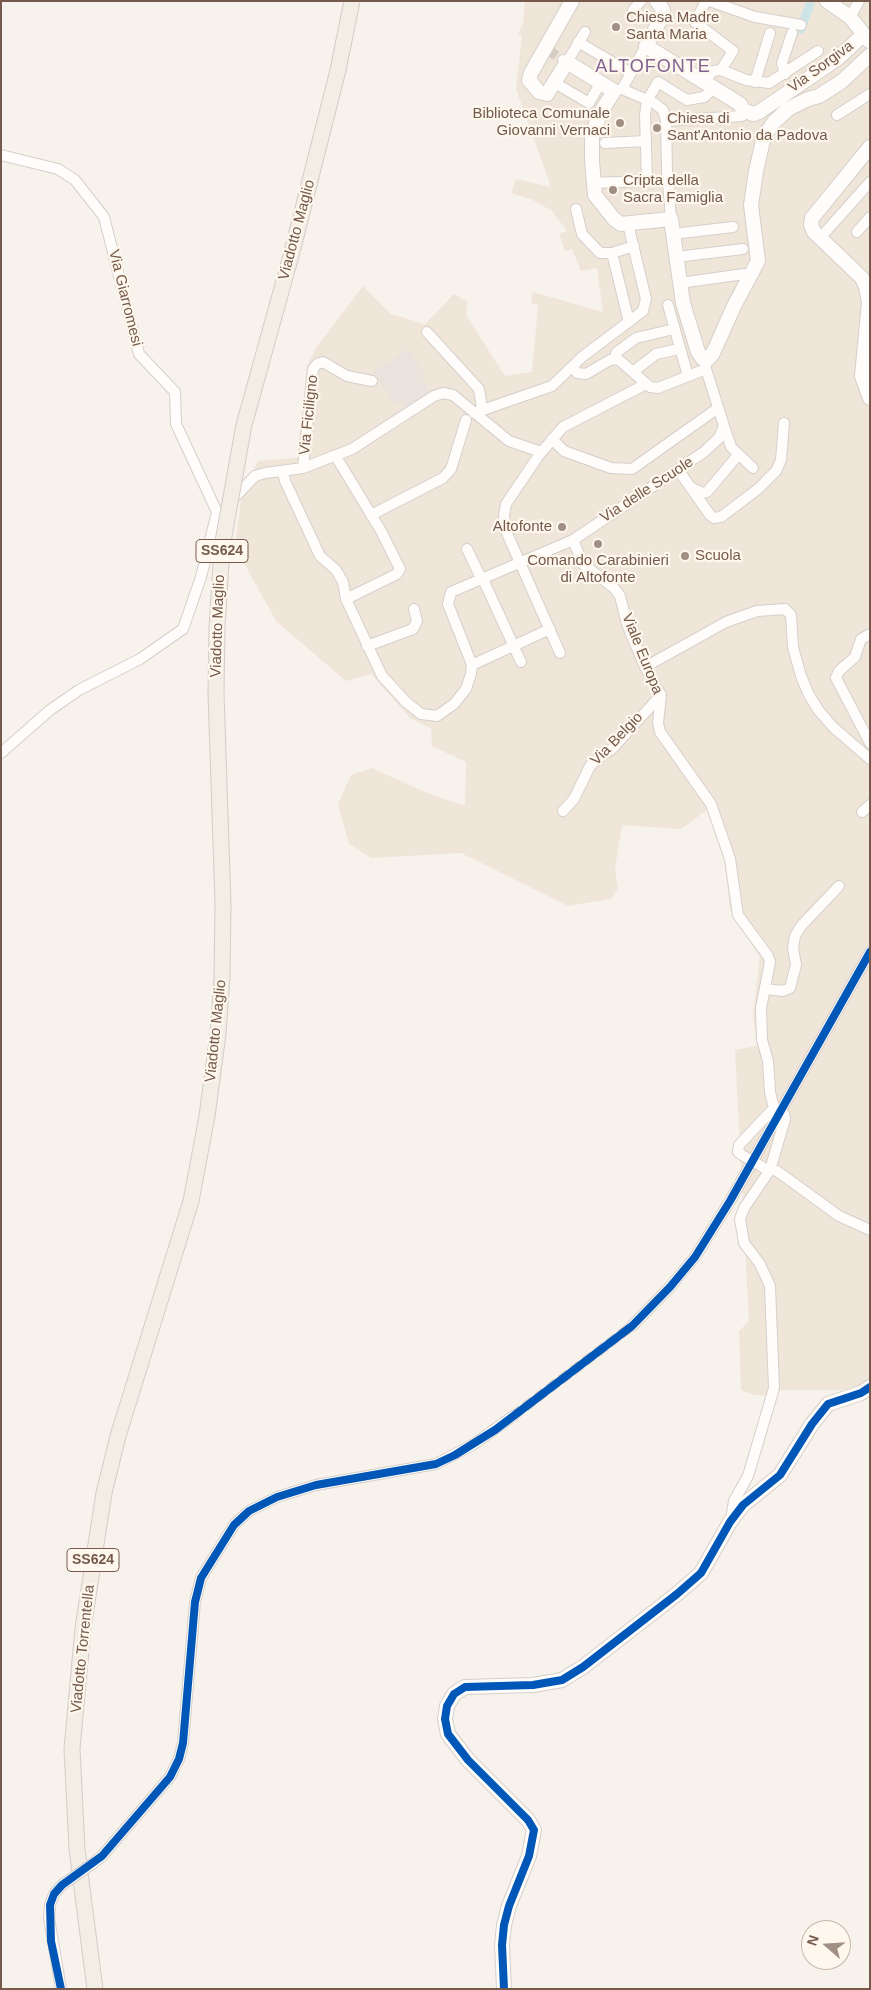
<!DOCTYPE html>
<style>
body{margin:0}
#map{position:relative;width:871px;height:1990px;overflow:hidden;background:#f7f2ec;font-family:Arial,sans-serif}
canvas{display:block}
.frame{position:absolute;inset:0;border:2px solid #755a4c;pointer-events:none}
.north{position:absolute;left:801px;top:1920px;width:50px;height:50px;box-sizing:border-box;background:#fef7ed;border:1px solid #c7b8ad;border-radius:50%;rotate:289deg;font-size:14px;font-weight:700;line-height:20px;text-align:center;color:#755a4c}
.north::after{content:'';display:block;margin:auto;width:18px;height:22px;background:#a28f84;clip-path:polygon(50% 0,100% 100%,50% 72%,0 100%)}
</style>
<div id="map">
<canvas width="871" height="1990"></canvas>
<div class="frame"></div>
<div class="north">N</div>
</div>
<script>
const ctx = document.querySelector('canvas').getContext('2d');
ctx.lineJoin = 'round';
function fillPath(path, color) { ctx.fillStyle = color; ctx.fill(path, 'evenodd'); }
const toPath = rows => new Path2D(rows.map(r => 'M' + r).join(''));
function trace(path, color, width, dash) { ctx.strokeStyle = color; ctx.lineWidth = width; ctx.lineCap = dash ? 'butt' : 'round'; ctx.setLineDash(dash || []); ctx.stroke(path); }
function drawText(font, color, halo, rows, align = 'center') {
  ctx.font = font + ' Arial,sans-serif'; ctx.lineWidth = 4.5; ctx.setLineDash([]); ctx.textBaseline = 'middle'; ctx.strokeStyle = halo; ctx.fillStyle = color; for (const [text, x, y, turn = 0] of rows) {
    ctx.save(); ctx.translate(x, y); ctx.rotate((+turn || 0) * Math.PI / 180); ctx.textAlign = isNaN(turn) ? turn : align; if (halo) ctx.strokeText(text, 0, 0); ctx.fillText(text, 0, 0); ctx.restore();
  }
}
fillPath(toPath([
 [525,1,870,1,870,1381,865,1384,843,1390,778,1390,776,1396,754,1395,741,1390,739,1331,749,1321,735,1050,757,1046,753,1015,760,957,730,910,725,862,707,810,681,829,622,825,615,869,618,888,611,899,568,906,461,853,371,858,349,844,338,804,351,775,372,768,425,792,465,806,466,762,432,746,431,728,411,719,371,674,346,681,276,621,235,547,242,491,258,461,297,458,307,366,316,348,363,286,391,314,425,324,454,294,468,302,466,315,505,376,532,372,538,305,531,303,533,292,603,312,597,268,581,271,572,249,565,251,559,234,567,231,552,211,533,200,511,193,516,179,551,187,516,89,522,36,518,34,523,23]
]), '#f0e5d9');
fillPath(toPath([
 [407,349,425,375,422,379,430,392,405,409,399,401,395,403,373,372]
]), '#eae2dc');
trace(toPath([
 [801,29,810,4]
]), '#cde5e7', 9);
trace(toPath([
 [548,50,563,60],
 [513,1416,632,1326]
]), '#d6ccc4', 10, [10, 5]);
const street = toPath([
 [706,1,695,22,733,51,721,70],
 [710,1,755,17,801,25],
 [633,10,641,1],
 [850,17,859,1],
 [578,42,631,73],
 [563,60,567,62,585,32],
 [785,74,782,63,792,33],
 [755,82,770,33],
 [555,83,589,103,601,82],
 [702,83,713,71,721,70,746,80,769,83,818,51],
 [622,89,654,103,663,110,666,121,667,170,671,219],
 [622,89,646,46],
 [837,115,870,94],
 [666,121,742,116,743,110],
 [605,143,646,141],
 [1,155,58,169,75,180,104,217,139,354,175,392,176,424,217,512],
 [593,183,647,181,645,115,647,101,658,82,687,100,704,97,713,89],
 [576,209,582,234,600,253,612,253,634,246],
 [857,232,870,217],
 [673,234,733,227],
 [820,238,870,182],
 [612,253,629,322],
 [676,257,743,249],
 [680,283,744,274],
 [668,305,688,376],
 [427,332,479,389,482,408],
 [614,359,617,352,636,338,674,329],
 [574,368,577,373,586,374,610,360,618,359,650,387,658,388,706,369],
 [634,371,656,354,679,349],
 [474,413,552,386,582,357,643,311,646,299,628,224],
 [724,426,731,447,753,468],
 [552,439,564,451,611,468,632,469,718,408],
 [335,455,381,531,400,569,397,574,346,599],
 [303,468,313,369,317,364,323,362,347,376,372,381],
 [679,471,710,515,714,518,721,517,758,489,776,471,781,460,784,423],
 [283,472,285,481,320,556,336,570,343,582,346,599,382,676,406,702,421,714,437,716,454,704,466,689,471,674,472,665,448,604,451,592,573,540,704,452,719,438,724,426,706,369,706,359],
 [692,488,703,493,707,492,738,455],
 [231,501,255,476,265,473,303,468,352,449,434,396,443,393,453,395,509,441,541,452],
 [371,515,443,478,451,469,466,420],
 [573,540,583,564,614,588,620,596,627,624,645,667,661,695,658,723,660,732,711,804,730,859,738,915,768,956,770,962,761,1008,762,1040,768,1061,770,1092,774,1108,784,1114,785,1119,770,1170,744,1208,740,1219,744,1243,760,1264,770,1286,774,1388,748,1476,734,1501,731,1519],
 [467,549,481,578],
 [482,577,521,662],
 [870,634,861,639,855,657,839,671,836,678,870,743],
 [367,646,413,629,417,621,414,609],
 [560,653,506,531,504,516,506,504,539,455,563,427,646,384],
 [472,665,550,629],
 [645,667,726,622,757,611,785,609,791,615,793,647,801,676,809,695,819,711,834,728,870,759],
 [1,753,50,710,79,690,140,659,183,629,201,577,217,512],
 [563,811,574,799,590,766,602,755,612,749,661,695],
 [862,812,870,805],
 [765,989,783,991,790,988,796,965,793,948,795,936,801,926,839,886],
 [742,1155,738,1152,739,1145,774,1108],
 [764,1168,777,1171,839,1216,870,1230],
 [632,1326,670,1287,695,1257,730,1201,870,952],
 [92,1864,102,1856,170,1777,179,1759,183,1743,195,1602,201,1578,234,1525,249,1511,277,1497,316,1485,436,1464,474,1444,513,1416],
 [61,1989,49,1918,50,1905,54,1894,62,1885]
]);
const secondary = toPath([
 [572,1,531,73,529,80,539,92,547,94,567,62,614,91,601,112,592,134,592,161,595,195,614,219,621,224,671,219,683,303,698,352,703,359,708,359,713,353,734,306,758,261,751,205,756,171,764,136,774,122,788,109,808,99,819,96,841,82,870,55],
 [657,1,663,10,663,15,646,46,740,104,743,110,753,114,759,112,837,59,863,35],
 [827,1,850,17,869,41],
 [870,147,812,218,811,225,814,232,862,278,866,287,869,302,862,376,870,398],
 [504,1989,502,1945,504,1925,509,1906,529,1856,534,1830,528,1820,468,1760,448,1734,445,1719,447,1706,454,1694,465,1687,533,1685,562,1680,583,1667,677,1594,701,1573,730,1522,743,1505,780,1475,812,1424,828,1404,861,1393,870,1387]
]);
const primary = toPath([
 [95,1989,77,1849,72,1749,83,1628,104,1493,118,1436,191,1201,207,1116]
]);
trace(street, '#d6cfca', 12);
trace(secondary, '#d6cfc8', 16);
trace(primary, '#d5ccc6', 17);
trace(street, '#fefdfc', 10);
trace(secondary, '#fefdfc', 14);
trace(primary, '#f2ede5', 15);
const streetBridge = toPath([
 [742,1155,761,1166],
 [62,1885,92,1864]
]);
const primaryBridge = toPath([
 [207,1116,218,1034,222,978,223,904,216,693,217,627,222,547,244,425,292,252,338,70,352,1]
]);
trace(streetBridge, '#d6cfca', 12, []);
trace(primaryBridge, '#d5ccc6', 17, []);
trace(streetBridge, '#fefdfc', 10);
trace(primaryBridge, '#f2ede5', 15);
trace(toPath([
 [61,1989,51,1941,50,1905,54,1894,62,1885,102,1856,170,1777,179,1759,183,1743,195,1602,201,1578,234,1525,249,1511,277,1497,316,1485,436,1464,455,1455,495,1430,632,1326,670,1287,695,1257,730,1201,870,952],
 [504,1989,502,1945,504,1925,509,1906,529,1856,534,1830,528,1820,468,1760,448,1734,445,1719,447,1706,454,1694,465,1687,533,1685,562,1680,583,1667,677,1594,701,1573,730,1522,743,1505,780,1475,812,1424,828,1404,861,1393,870,1387]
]), '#0057b8', 8);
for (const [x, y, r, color] of [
 [616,27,5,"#a28f84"],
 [620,123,5,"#a28f84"],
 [657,128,5,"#a28f84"],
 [613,190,5,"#a28f84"],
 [562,527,5,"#a28f84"],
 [598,544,5,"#a28f84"],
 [685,556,5,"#a28f84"]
]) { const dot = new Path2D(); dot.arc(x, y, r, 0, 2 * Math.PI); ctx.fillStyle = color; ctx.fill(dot); trace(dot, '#fef7ed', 2); }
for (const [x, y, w] of [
 [222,551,52],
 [93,1560,52]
]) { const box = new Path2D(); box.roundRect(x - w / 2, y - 11.5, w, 23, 4); ctx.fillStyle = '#fef7ed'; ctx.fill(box); trace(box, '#755a4c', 1); }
drawText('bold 14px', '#755a4c', null, [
 ["SS624",222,551],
 ["SS624",93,1560]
]);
drawText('15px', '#755a4c', '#fef7ed', [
 ["Chiesa Madre",626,18],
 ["Santa Maria",626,35],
 ["Biblioteca Comunale",610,114,"right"],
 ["Giovanni Vernaci",610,131,"right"],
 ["Chiesa di",667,119],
 ["Sant'Antonio da Padova",667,136],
 ["Cripta della",623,181],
 ["Sacra Famiglia",623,198],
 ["Altofonte",552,527,"right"],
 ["Scuola",695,556],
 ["Comando Carabinieri",598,561,"center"],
 ["di Altofonte",598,578,"center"]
], 'left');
drawText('15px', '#755a4c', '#fef7ed', [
 ["Via Sorgiva",821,67,-36],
 ["Viadotto Maglio",297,230,-75],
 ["Via Giarromesi",125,298,76],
 ["Via Ficiligno",309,415,-84],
 ["Via delle Scuole",647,490,-33],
 ["Viadotto Maglio",218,626,-88],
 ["Viale Europa",642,654,68],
 ["Via Belgio",617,739,-46],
 ["Viadotto Maglio",216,1031,-84],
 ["Viadotto Torrentella",83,1649,-84]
]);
ctx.letterSpacing = '1px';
drawText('18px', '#816391', '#fef7ed', [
 ["ALTOFONTE",653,67]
]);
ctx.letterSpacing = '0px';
</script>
